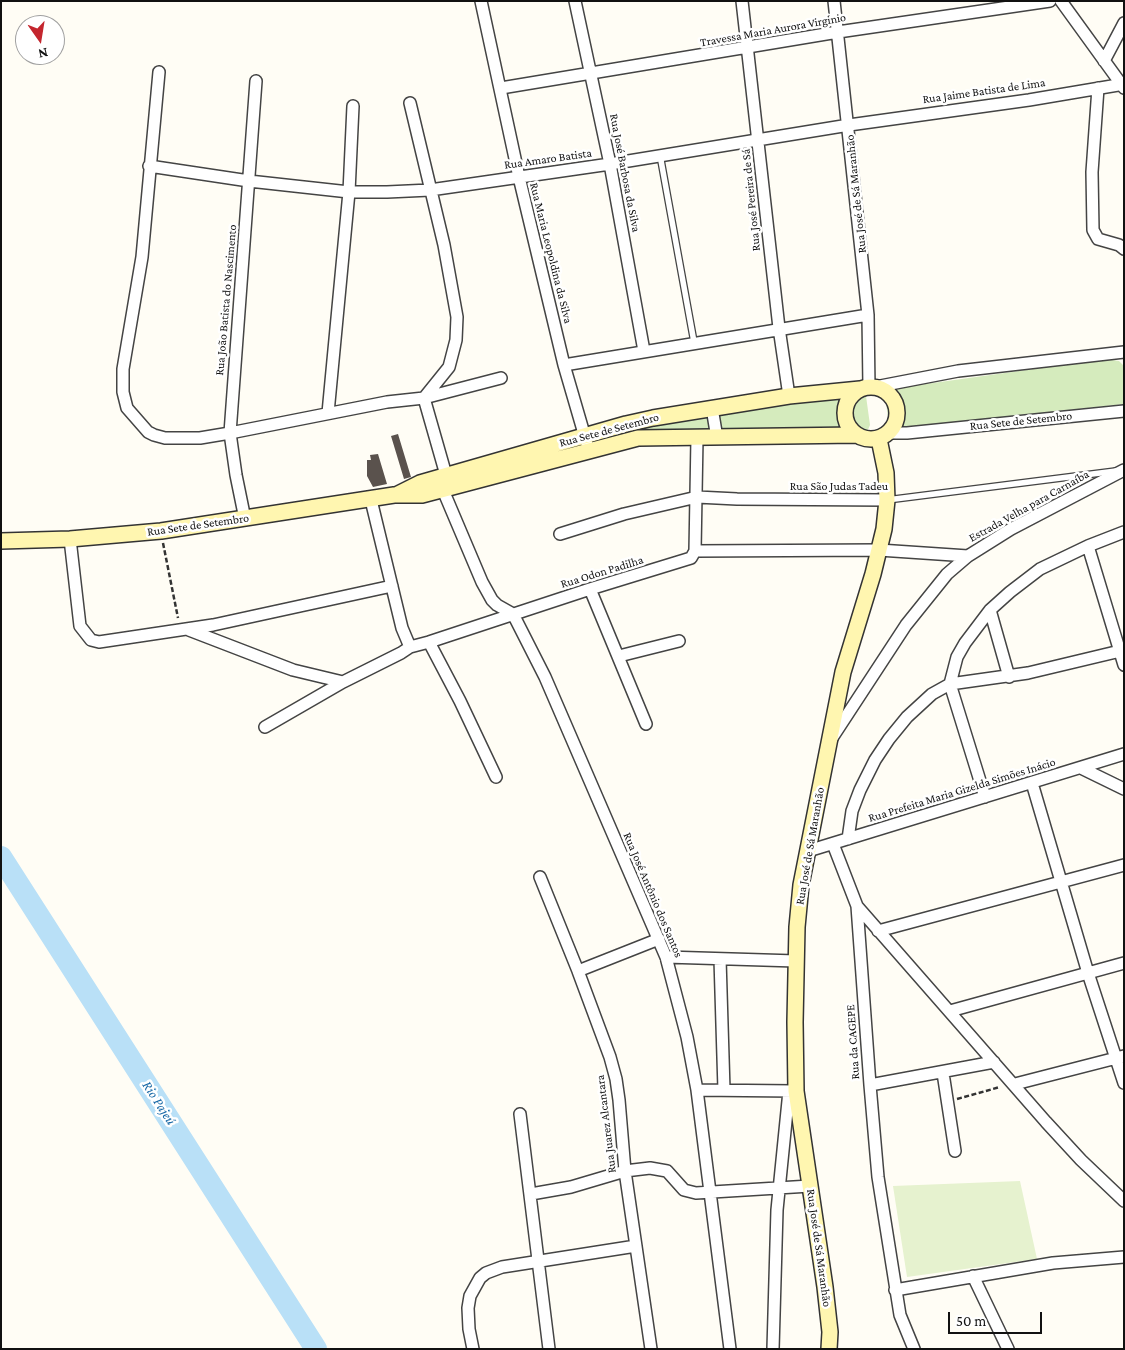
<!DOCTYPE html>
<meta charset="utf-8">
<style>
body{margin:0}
#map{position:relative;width:1125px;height:1350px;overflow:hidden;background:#fffdf5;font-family:"Crimson Pro",serif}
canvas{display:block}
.frame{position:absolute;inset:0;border:2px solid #111;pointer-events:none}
.north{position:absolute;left:15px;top:15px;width:50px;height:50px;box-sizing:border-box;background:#fff;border:1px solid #a0a0a0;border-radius:50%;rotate:167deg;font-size:14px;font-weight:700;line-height:20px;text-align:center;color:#111}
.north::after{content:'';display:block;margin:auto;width:18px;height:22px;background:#c4262e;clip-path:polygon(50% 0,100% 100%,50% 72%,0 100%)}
.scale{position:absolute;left:948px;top:1312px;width:94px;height:22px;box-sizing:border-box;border:2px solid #111;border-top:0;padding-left:6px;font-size:15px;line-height:18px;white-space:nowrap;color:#111;-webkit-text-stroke:4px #fff;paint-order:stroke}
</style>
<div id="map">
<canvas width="1125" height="1350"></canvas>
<div class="frame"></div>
<div class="north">N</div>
<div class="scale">50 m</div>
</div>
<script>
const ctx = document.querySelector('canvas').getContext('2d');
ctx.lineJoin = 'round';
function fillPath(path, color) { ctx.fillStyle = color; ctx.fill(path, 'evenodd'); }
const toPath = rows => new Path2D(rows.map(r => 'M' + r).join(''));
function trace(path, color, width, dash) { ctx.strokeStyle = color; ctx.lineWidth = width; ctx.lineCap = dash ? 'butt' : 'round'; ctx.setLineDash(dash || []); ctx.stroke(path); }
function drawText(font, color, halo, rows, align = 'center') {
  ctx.font = font + ' "Crimson Pro",serif'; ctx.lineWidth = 5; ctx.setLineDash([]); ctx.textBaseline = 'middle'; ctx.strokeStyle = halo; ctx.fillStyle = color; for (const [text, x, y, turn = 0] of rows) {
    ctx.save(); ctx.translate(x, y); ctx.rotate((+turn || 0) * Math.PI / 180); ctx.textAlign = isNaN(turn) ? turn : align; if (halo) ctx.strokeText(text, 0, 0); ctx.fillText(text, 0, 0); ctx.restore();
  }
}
fillPath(toPath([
 [1105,359,1119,361,1124,366,1124,404,895,429,889,425,885,395,890,389],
 [860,393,866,396,870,425,867,432,680,431,634,433,632,428]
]), '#d5ebbd');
fillPath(toPath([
 [1020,1181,1037,1259,907,1277,893,1186]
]), '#e6f2cf');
trace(toPath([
 [1,857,316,1349]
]), '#b9e0f7', 22);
fillPath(toPath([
 [398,434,411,477,404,479,391,436],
 [378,454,387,484,373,487,367,476,367,460,371,460,370,455]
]), '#5a524d');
const lane = toPath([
 [660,155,694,342],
 [887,500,1116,471]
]);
const street = toPath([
 [481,1,519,177,564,365,587,444],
 [575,1,610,164,644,351],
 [742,1,779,328,789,396],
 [834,1,868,315,869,388],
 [1061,1,1124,88],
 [1104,61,1124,23],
 [159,72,142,257,123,369,123,392,127,408,148,432,154,435,165,438,200,438,230,433,387,402,424,398,501,378],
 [501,88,838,32,1050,1],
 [1098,88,1092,172,1093,230,1098,239,1119,245,1124,249],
 [410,103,444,245,457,317,456,340,449,367,424,398,446,475],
 [149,166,249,181,349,192,387,192,430,190,610,164,849,125,1029,100,1124,84],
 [564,365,868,315],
 [875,387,958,371,1124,352],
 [712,408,717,438],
 [328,413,349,192,353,106],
 [889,433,907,433,1124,411],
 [443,490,482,582,492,600,497,605,513,614,545,677,666,957,687,1037,697,1090,730,1349],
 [371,500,402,628,410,647],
 [245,519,236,475,230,433,256,81],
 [560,534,624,514,697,497,737,499,887,500],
 [70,539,80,626,91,640,99,642,213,625,392,586],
 [1088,546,1124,665],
 [695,551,697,438],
 [590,589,646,724],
 [990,610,1009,677],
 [189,630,293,670,343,682],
 [429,642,460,701,496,777],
 [619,656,679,641],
 [265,727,343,682,401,653,410,647,429,642,590,589,691,558,695,551,879,550,968,556],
 [832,738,906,625,947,574,968,556,1011,529,1124,470],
 [1081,768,1124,789],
 [1032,783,1088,973,1124,1083],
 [985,797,950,684,957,657,965,643,990,610,1010,592,1040,569,1088,546,1124,532],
 [848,839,852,811,860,790,875,760,889,739,907,717,932,694,950,684,1028,673,1124,650],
 [833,844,857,906,1046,1122,1081,1160,1124,1201],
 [808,851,1124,754],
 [540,877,578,971,610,1057,616,1079,619,1100,625,1171,651,1349],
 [857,906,870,1085,878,1177,900,1315,914,1349],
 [878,931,1124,865],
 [666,957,796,961],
 [720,959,724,1090],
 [578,971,659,939],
 [950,1011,1124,963],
 [943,1073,955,1151],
 [1015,1084,1124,1056],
 [870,1085,994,1062],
 [697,1090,794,1091],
 [520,1114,549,1349],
 [531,1194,571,1187,625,1171,650,1168,667,1171,684,1190,696,1193,810,1186],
 [973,1276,1008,1349],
 [895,1290,1053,1263,1124,1257],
 [473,1349,469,1329,468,1308,470,1296,480,1278,486,1273,502,1267,636,1246],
 [773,1349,777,1210,789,1091]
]);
const secondary = toPath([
 '845 413a26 26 0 1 1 52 0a26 26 0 1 1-52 0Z',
 [398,494,420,483,626,424,653,418,789,396,860,389],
 [1,541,70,539,161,531,394,495,422,495,638,438,856,435],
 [829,1349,830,1332,825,1287,796,1091,795,1022,797,927,801,885,843,672,873,574,884,529,887,500,886,473,879,439]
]);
trace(lane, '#444', 8);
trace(street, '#444', 14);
trace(secondary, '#333', 18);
trace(toPath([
 [163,543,178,618],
 [957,1099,1000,1087]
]), '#333', 2.5, [5, 2.5]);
trace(lane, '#fff', 5.5);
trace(street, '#fff', 11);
trace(secondary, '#fff6b0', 15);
drawText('12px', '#111', '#fff', [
 ["Travessa Maria Aurora Virginio",773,30,-10],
 ["Rua Jaime Batista de Lima",984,91,-8],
 ["Rua Amaro Batista",548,159,-8],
 ["Rua José Barbosa da Silva",625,173,79],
 ["Rua José de Sá Maranhão",856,194,-96],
 ["Rua José Pereira de Sá",751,200,-96],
 ["Rua Maria Leopoldina da Silva",551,253,76],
 ["Rua João Batista do Nascimento",226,300,-85],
 ["Rua Sete de Setembro",1021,421,-6],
 ["Rua Sete de Setembro",609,430,-15],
 ["Rua São Judas Tadeu",839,486],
 ["Estrada Velha para Carnaíba",1029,506,-29],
 ["Rua Sete de Setembro",198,525,-8],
 ["Rua Odon Padilha",602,572,-17],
 ["Rua Prefeita Maria Gizelda Simões Inácio",962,790,-17],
 ["Rua José de Sá Maranhão",810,846,-80],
 ["Rua José Antônio dos Santos",653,895,67],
 ["Rua da CAGEPE",853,1042,-94],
 ["Rua Juarez Alcantara",606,1124,-97],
 ["Rua José de Sá Maranhão",819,1248,82]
]);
drawText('italic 14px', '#1768a6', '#fff', [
 ["Rio Pajeú",159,1103,57]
]);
</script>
